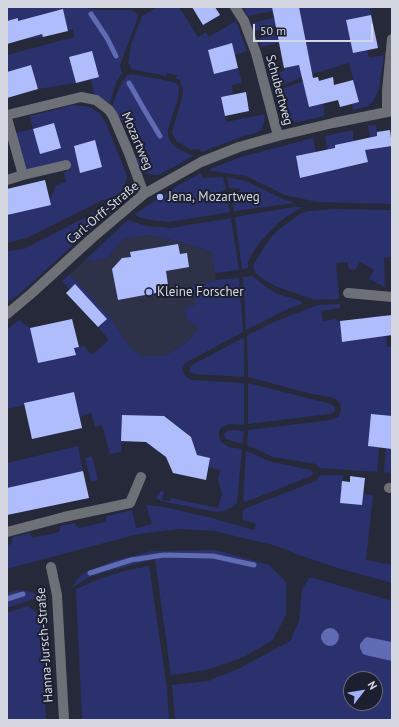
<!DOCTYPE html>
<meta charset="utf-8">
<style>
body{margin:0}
#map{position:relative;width:399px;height:727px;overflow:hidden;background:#262939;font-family:"PT Sans",sans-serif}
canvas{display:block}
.frame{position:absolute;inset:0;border:8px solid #d4d7e2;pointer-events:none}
.north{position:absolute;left:343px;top:671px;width:40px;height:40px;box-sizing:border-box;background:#1c1f2f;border:1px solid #666977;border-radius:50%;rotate:59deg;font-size:11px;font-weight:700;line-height:16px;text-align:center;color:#d4d7e2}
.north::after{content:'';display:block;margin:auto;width:14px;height:18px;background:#a3b2fd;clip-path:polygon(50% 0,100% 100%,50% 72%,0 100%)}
.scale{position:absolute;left:253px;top:24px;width:120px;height:18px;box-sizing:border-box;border:2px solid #d4d7e2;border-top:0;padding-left:5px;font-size:12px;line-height:14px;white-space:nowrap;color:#d4d7e2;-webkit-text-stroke:3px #1c1f2f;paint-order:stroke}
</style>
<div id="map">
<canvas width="399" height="727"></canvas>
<div class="frame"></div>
<div class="north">N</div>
<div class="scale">50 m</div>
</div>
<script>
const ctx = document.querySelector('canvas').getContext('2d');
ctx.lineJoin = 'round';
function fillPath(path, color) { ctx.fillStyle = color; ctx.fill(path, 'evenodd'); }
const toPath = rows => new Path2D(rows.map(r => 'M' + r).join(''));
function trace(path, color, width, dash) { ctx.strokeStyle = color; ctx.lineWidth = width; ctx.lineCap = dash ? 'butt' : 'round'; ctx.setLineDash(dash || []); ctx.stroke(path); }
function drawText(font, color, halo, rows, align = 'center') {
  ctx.font = font + ' "PT Sans",sans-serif'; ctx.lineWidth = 4; ctx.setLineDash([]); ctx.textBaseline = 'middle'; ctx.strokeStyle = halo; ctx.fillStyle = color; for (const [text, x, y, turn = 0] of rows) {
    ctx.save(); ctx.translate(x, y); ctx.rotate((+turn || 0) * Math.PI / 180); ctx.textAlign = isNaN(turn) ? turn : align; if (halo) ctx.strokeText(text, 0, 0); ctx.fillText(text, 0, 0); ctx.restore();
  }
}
fillPath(toPath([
 [147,235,177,241,212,252,216,280,212,282,199,328,186,343,164,356,141,356,128,345,111,318,70,274,86,259,94,261,106,259,123,239]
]), '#2d3248');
fillPath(toPath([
 [7,7,87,7,90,9,96,10,132,10,136,12,138,17,120,65,122,73,115,85,110,103,94,94,91,79,98,77,69,57,76,83,38,89,31,65,7,72,7,55,74,37,73,29,68,30,63,10,38,16,43,37,24,39,18,18,7,21],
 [157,7,181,7,180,8,198,37,206,32,209,37,236,21,247,51,235,55,231,43,208,50,214,74,238,68,242,83,232,85,233,94,221,97,226,122,265,114,264,123,261,130,256,133,244,136,202,152,199,149,191,150,176,141,172,132,182,98,183,90,180,80,176,79,177,75,167,73,166,76,132,69,128,63,131,45,142,16],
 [243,7,272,7,273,11,248,16],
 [299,7,379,7,370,9,371,15,346,20,353,53,367,50,369,58,384,55,379,89,373,102,368,106,353,110,352,104,359,102,349,63,302,77,272,89,269,75,284,71,284,68,310,63],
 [274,18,276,26,255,31,252,23],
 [277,34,279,43,261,47,258,39],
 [131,74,174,82,178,85,179,89,178,98,168,129,168,136,171,143,177,148,193,156,159,175,153,175,146,173,140,168,136,159,139,153,126,122,120,119,112,106,119,88,127,75],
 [303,81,309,107,323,104,325,116,298,122,292,121,284,117,279,108,274,92],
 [73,105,90,107,99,113,106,123,127,176,124,187,120,193,112,198,103,200,27,238,7,243,7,217,10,216,7,202,7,190,23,185,29,210,50,200,56,185,66,182,64,172,71,170,69,160,32,170,27,169,25,167,15,133,33,129,30,116],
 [376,125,379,148,392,146,392,204,317,202,285,195,246,176,211,171,210,169,241,157,313,138,316,152,296,157,300,178,330,171,325,136,353,130,353,141,335,145,340,169,367,163,362,139,370,137,368,126],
 [201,173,203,178,223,177,226,189,217,193,218,196,223,199,228,200,230,212,169,222,151,220,138,217,135,214,180,184],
 [227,177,246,181,283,199,295,203,234,211,232,199,238,193,240,189,229,188],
 [115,204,116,206,17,296,7,302,7,251,24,249,108,206],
 [294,207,304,207,293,212,278,223,261,241,253,252,248,262,248,268,242,269,235,217],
 [334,209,392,210,392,257,384,258,385,287,369,279,374,270,360,262,355,270,349,269,348,262,336,263,339,299,315,300,292,292,277,287,264,280,255,272,253,266,265,245,276,232,290,221,300,214,309,211],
 [231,218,239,270,215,273,212,252,177,241,147,235,123,239,106,259,94,261,86,259,128,220,147,226,171,228],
 [70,274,111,318,128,345,141,356,164,356,186,343,199,328,187,319,184,308,196,305,192,287,216,280,239,278,243,332,185,363,182,370,186,377,192,380,244,383,244,425,229,424,221,428,219,432,219,437,222,443,229,447,242,449,237,503,234,506,223,511,216,512,161,501,156,498,161,491,164,492,162,500,170,501,171,498,218,508,222,494,218,479,220,470,208,467,210,458,197,455,191,437,164,416,123,415,121,452,110,454,102,425,95,427,91,413,80,417,74,392,25,403,25,405,7,409,7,330,19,320,30,328,38,363,76,354,74,348,84,346,92,355,109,340,98,327,107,319,75,285,70,289,62,281],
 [253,276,267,288,278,294,301,301,302,304,290,308,248,329,246,329,243,277],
 [340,304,340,308,321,311,323,321,336,319,337,321,340,321,342,342,366,339,364,318,385,315,387,347,392,347,392,416,368,446,379,447,377,472,319,468,316,464,273,457,247,445,248,430,332,420,339,416,341,410,341,405,337,400,331,397,312,394,248,377,247,335,272,323,317,305],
 [244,337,244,377,195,374,189,372,190,367,194,364],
 [248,383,331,404,335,408,335,411,330,414,248,424],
 [233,430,244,431,242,444,229,440,225,438,224,434,227,431],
 [78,446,83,471,7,488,7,463],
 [386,448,392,449,392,473,384,472],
 [246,451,272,462,311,470,313,473,311,476,246,502,243,500],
 [92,456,98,480,91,482,85,458],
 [320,475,343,475,340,503,362,505,363,494,373,495,366,560,392,565,392,583,338,568,301,556,277,546,214,531,179,529,138,534,7,569,7,545,11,544,13,537,29,533,33,538,59,532,61,526,74,523,79,528,105,522,107,516,132,510,136,528,152,524,146,505,164,507,212,518,254,530,256,524,243,520,242,518,243,511,246,508,316,481],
 [216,550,269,565,286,582,286,615,273,640,244,657,207,670,171,675,155,559,102,573,88,578,71,588,79,577,86,572,113,561,152,551],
 [149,566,167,688,169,720,82,720,76,589,104,577,124,571],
 [310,577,392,601,392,720,175,720,172,685,208,681,240,668,290,641,299,621,302,589],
 [351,679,375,679,375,703,351,703],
 [19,590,28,591,36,594,40,597,7,608,7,593],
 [27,606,38,613,42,621,46,720,7,720,7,613]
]), '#2b316c');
fillPath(toPath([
 '321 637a9 9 0 1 1 18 0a9 9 0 1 1-18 0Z',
 [367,637,392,642,392,661,365,655,363,654,360,648,360,644,364,639]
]), '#5f6bb3');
trace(toPath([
 [91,14,107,38,116,56],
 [129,83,145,111,160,136],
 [90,573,131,560,164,555,213,556,254,565],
 [7,599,23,594]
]), '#5f6bb3', 5);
fillPath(toPath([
 [192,7,215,7,220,15,203,25],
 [272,7,299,7,313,78,318,77,319,81,333,77,334,85,353,80,359,102,340,107,338,100,309,107,299,65,284,68],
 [63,9,68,31,43,37,42,34,7,44,7,21,18,18,18,21],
 [371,15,378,48,353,53,346,20],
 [232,43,238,68,214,74,208,50],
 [92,51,99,77,76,83,69,57],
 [31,65,38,89,7,98,7,72],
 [246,92,249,111,225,116,221,97],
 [54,123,61,148,40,154,33,129],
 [390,130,392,146,365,150,368,162,300,178,296,156,335,148,335,145,377,136,377,132],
 [95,140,102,167,80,173,74,146],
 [45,180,51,205,7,215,7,189],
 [178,244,180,254,187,253,189,267,166,271,168,285,160,286,161,292,118,300,112,269,122,258,131,257,130,252],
 [75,284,107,319,98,327,66,293],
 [392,315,392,335,342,342,340,321],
 [72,319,79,347,74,348,76,355,38,363,30,328],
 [74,392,82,428,32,439,24,403],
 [371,414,392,416,392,449,368,446],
 [122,415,164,416,191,437,197,455,210,458,206,480,173,473,166,457,146,442,121,441],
 [83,471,89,498,7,515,7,488],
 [350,476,365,478,362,505,340,503,342,481,350,482]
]), '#b0bdfd');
trace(toPath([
 [235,7,244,21,256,53,278,136],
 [387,111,387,91,392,39],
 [7,115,81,97,96,100,109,110,113,116,128,151,144,194],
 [7,118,23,175,7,180],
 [23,175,66,165],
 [348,293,392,297],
 [7,314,32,293,91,239,144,194,201,162,239,147,278,136,333,123,392,111],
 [389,488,392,488],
 [7,532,64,517,130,503,141,477],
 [51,567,57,595,64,720]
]), '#6e7078', 10);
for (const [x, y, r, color] of [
 [160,197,4,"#a3b2fd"],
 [149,292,4,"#a3b2fd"]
]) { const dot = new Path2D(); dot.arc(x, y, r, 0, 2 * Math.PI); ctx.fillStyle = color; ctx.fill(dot); trace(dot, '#1c1f2f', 1.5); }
drawText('13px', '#d4d7e2', '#1c1f2f', [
 ["Schubertweg",279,90,75],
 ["Mozartweg",137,141,67],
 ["Carl-Orff-Straße",103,213,-40],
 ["Hanna-Jursch-Straße",45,645,-94]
]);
drawText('13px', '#d4d7e2', '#1c1f2f', [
 ["Jena, Mozartweg",168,197],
 ["Kleine Forscher",157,292]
], 'left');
</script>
